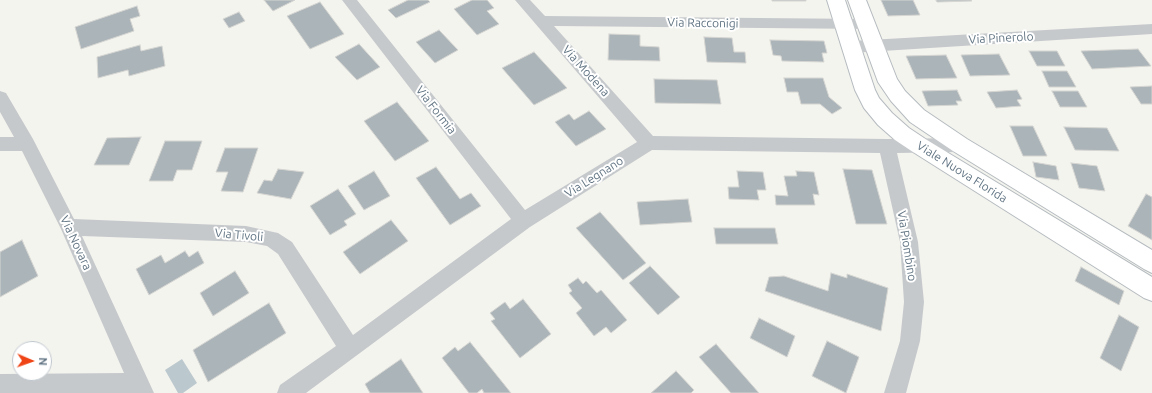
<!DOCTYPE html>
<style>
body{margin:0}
#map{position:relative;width:1152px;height:393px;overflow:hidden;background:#f4f4ef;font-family:Ubuntu,sans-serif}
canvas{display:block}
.north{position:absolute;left:12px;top:341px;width:40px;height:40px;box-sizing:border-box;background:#fff;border:1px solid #c0c7cd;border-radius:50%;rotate:92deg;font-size:11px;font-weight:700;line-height:16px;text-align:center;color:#617483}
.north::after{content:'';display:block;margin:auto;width:14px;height:18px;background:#ef4415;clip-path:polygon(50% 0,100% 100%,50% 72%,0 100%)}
</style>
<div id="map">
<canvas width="1152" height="393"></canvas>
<div class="north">N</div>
</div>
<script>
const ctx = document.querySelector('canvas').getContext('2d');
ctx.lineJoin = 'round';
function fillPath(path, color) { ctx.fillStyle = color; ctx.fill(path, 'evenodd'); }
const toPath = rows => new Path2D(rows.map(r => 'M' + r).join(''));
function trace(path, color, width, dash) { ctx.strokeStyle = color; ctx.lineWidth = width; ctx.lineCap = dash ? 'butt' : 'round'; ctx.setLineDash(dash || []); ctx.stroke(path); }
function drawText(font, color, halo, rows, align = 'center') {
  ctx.font = font + ' Ubuntu,sans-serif'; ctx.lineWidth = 4; ctx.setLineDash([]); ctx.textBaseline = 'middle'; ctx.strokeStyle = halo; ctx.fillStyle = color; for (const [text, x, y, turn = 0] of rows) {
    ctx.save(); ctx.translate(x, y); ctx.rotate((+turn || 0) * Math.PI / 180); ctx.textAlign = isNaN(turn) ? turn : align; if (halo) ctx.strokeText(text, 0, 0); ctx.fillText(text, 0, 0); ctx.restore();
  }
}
fillPath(toPath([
 [182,359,197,383,183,393,178,393,165,370]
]), '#bbc8cd');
const building = toPath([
 [264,0,295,0,273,11,264,0],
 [408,0,428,0,430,2,396,18,388,10,408,0],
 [472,0,487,0,494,8,487,11,499,24,477,35,454,9,472,0],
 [772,0,806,0,806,1,772,1,772,0],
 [881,0,913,0,920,15,888,16,881,0],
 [936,0,971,0,972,1,937,2,936,0],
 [320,2,344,34,310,49,287,16,320,2],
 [137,6,140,16,130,19,134,31,81,49,75,27,137,6],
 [239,12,245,21,229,28,223,19,239,12],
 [439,30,458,50,435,63,416,42,439,30],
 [609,34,640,35,640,46,659,47,660,61,608,60,609,34],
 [704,37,732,38,734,52,745,52,746,63,707,62,704,37],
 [770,40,824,41,827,53,822,53,824,62,782,61,781,56,773,55,770,40],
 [359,44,380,67,357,80,335,57,359,44],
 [140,45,141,51,162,46,165,66,129,76,128,70,98,78,97,57,140,45],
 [1138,49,1151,66,1092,69,1081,51,1138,49],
 [1029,51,1057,51,1065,66,1037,66,1029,51],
 [534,52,567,88,534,105,502,68,534,52],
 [999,54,1010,75,970,76,961,55,999,54],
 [946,55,957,78,916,79,906,56,946,55],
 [1042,71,1067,71,1076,87,1049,87,1042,71],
 [784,78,823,78,829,97,842,108,832,114,820,104,801,104,798,92,787,92,784,78],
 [654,79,717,80,721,104,655,103,654,79],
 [1152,86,1152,104,1141,104,1130,87,1152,86],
 [957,90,962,101,956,101,958,105,928,106,922,91,957,90],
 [1017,90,1022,99,1017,100,1021,106,996,108,987,92,1017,90],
 [1052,91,1078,91,1087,107,1060,107,1052,91],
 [397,102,429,141,395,161,364,121,397,102],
 [589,111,606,129,576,146,555,122,569,114,574,120,589,111],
 [1010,126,1033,126,1047,156,1023,156,1010,126],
 [1064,127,1107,128,1119,151,1075,150,1064,127],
 [141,137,129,165,94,165,107,138,141,137],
 [165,141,202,141,192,170,177,170,173,181,149,181,165,141],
 [225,148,258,148,243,192,221,191,228,172,216,172,225,148],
 [1033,162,1056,166,1059,180,1036,177,1033,162],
 [1071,163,1097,166,1105,191,1079,188,1071,163],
 [436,167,460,199,471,193,481,206,450,225,416,178,436,167],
 [278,169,304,172,291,199,257,193,264,180,272,181,278,169],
 [843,169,872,170,887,224,856,224,843,169],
 [374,171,390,196,364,210,348,186,374,171],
 [737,171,763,172,766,190,757,190,759,200,729,199,728,187,739,187,737,171],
 [796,171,814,172,819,195,813,194,815,205,776,205,775,195,788,196,784,176,797,176,796,171],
 [338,189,356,214,344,221,347,225,330,235,310,206,338,189],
 [1146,194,1152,197,1152,240,1128,226,1146,194],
 [688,199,692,222,640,225,637,202,688,199],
 [600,212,646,263,623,280,576,228,600,212],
 [391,220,408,241,360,274,343,252,391,220],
 [714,228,775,228,778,244,716,244,714,228],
 [22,240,38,276,0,297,0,252,22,240],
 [185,251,189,257,198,251,204,263,149,295,136,269,161,255,165,263,185,251],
 [650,266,680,297,658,315,629,283,650,266],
 [1081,267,1124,291,1119,305,1075,281,1081,267],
 [235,271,249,293,213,316,200,293,235,271],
 [831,273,847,278,847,274,888,288,881,331,765,291,769,277,784,276,828,291,831,273],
 [578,278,583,284,586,281,597,293,601,290,627,320,611,333,606,327,594,336,576,313,582,308,569,293,572,291,568,285,578,278],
 [523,299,551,334,520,358,491,321,495,319,490,313,505,302,510,309,523,299],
 [269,303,286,333,208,382,193,350,269,303],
 [1119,315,1139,327,1121,371,1100,358,1119,315],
 [759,318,795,336,787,357,750,338,759,318],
 [827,341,859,357,846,393,812,376,827,341],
 [470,342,511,393,484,393,482,389,477,393,469,393,442,358,455,347,458,351,470,342],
 [716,344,759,393,731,393,699,357,716,344],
 [401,359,423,393,370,393,365,384,401,359],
 [676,371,694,390,691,393,651,393,676,371]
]);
fillPath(building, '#abb4b8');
trace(building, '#d5d5d2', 1);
const secondary = toPath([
 [827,0,845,0,875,90,879,98,892,113,909,128,927,140,1152,277,1152,301,1144,298,913,152,895,140,878,125,864,108,855,90,827,0],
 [848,0,866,0,897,79,905,91,924,110,967,139,1152,250,1152,273,1144,269,953,151,910,122,891,101,878,82,848,0]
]);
trace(secondary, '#b5bbbf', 2);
fillPath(toPath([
 [342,0,357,0,525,210,637,142,515,0,530,0,545,16,866,19,871,20,873,24,871,28,866,29,554,26,653,136,887,139,960,138,966,140,969,145,966,150,960,152,897,153,918,242,924,302,920,341,906,393,884,393,900,341,904,302,900,242,880,153,652,150,530,227,306,393,277,393,280,385,336,346,278,254,267,246,246,242,82,236,154,393,0,393,0,374,124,373,61,229,22,151,0,151,0,137,14,137,0,112,0,91,6,93,33,139,74,219,246,226,278,233,292,242,353,335,511,219,342,0],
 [1152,24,1152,34,851,53,846,51,843,47,846,43,851,41,1152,24]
]), '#c6c9cc');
fillPath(secondary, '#fff');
drawText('12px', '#617483', '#fff', [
 ["Via Racconigi",703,23,1],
 ["Via Pinerolo",1001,38,-3],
 ["Via Modena",586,71,48],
 ["Via Formia",436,110,52],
 ["Viale Nuova Florida",962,172,32],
 ["Via Legnano",594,177,-32],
 ["Via Tivoli",239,235,5],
 ["Via Novara",76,243,65],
 ["Via Piombino",907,246,81]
]);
</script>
